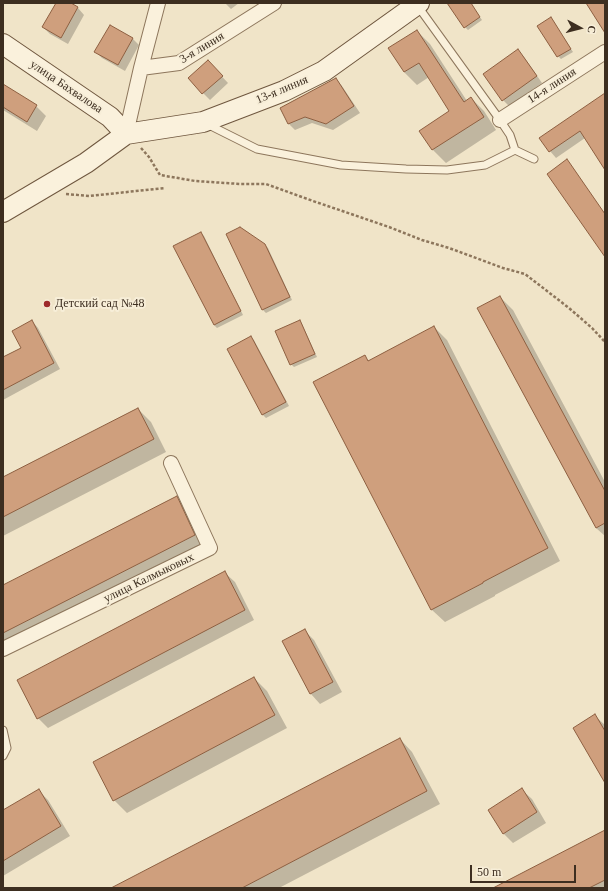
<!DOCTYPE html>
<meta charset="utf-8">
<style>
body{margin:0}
#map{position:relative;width:608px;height:891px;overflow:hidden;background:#f0e4c8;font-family:"Times New Roman",serif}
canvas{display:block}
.frame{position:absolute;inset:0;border:4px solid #3d2e20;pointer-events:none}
.north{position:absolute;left:560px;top:8px;width:40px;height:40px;-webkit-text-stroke:3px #f7eed8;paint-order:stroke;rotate:97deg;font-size:11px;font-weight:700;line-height:16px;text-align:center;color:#3d2e20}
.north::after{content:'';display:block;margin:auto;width:14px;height:18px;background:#3d2e20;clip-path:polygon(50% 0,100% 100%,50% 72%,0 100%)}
.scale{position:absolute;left:470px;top:865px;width:106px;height:18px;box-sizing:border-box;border:2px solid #3d2e20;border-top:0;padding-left:5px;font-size:12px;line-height:14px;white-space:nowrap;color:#3d2e20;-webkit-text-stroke:3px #f7eed8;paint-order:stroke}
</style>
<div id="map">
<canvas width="608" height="891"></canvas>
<div class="frame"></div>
<div class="north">С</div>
<div class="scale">50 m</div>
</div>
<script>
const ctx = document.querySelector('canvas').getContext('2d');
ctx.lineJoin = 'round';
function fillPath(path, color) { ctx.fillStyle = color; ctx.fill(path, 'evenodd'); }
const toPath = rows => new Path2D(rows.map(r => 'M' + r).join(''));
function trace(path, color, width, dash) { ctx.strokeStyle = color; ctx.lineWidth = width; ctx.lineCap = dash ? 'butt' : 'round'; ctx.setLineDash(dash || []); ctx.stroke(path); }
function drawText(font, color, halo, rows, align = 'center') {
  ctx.font = font + ' "Times New Roman",serif'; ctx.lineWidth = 4; ctx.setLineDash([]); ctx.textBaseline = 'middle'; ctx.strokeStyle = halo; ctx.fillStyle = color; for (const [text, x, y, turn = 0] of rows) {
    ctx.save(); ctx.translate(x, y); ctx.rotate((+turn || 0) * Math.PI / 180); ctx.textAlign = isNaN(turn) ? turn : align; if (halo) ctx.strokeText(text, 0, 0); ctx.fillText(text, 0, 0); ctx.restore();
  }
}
fillPath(toPath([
 [57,3,69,3,78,8,84,15,68,44,50,34,43,27],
 [225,3,239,3,231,9],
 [452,3,470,3,482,20,468,30,465,27],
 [553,22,573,52,561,59,558,56,539,26],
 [110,26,133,39,139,45,125,71,102,58,96,52],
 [417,31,430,44,467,101,471,98,484,111,496,130,446,163,433,150,421,131,451,111,429,77,417,85,404,72],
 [517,50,524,57,542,83,509,106,503,100],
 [214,68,228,83,210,100,189,79],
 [336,79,342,86,360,113,333,130,312,123,295,130,289,124],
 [3,85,36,106,46,116,37,131,3,110],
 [605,95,605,168,585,138,556,158,550,151,541,138],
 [201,233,204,236,243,315,217,328,214,325,175,246],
 [227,234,264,244,268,248,292,300,266,313,263,310],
 [500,297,513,310,605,482,605,536,596,528,479,309],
 [32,321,38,328,60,369,3,400,3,358,23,348],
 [300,321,302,324,317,357,294,367,291,364],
 [434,327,447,340,560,561,495,595,495,596,445,622,432,610,314,383,364,356,369,361],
 [251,337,254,340,289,406,266,418,263,415,228,349],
 [138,409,151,422,166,452,3,536,3,478],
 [177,498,187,507,204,545,3,644,3,586],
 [225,573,235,582,254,620,48,728,38,718],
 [304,630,314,640,342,692,320,704,311,694,283,641],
 [254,678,267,691,287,728,127,813,114,800],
 [595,716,605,725,605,778],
 [400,739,412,752,440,804,279,888,113,888],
 [38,790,48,800,70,836,3,876,3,811],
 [522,790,532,799,546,823,513,843,503,833],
 [605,832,605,888,496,888]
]), '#0003');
const building = toPath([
 [56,3,71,3,78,7,61,38,42,27,56,3],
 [447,3,471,3,480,17,464,28,447,3],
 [586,3,605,3,605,33,586,3],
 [551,17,571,49,557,57,537,26,551,17],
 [110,25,133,38,118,65,94,52,110,25],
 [417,30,464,102,471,97,484,117,432,150,419,131,449,111,419,63,404,72,388,48,417,30],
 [518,49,537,76,502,101,483,74,518,49],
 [208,60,223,76,202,94,188,78,208,60],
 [336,78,354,106,326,124,305,117,288,124,280,108,336,78],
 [3,84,37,105,27,122,3,107,3,84],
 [605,93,605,170,580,131,549,152,539,138,605,93],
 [567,159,605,214,605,257,547,174,567,159],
 [240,227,265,244,290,297,262,310,226,234,240,227],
 [201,232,241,311,214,325,173,246,201,232],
 [500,296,605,491,605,523,596,528,477,308,500,296],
 [32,320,54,363,3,390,3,357,21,348,12,331,32,320],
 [300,320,315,354,290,365,275,331,300,320],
 [434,326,548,548,483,582,483,583,431,610,313,382,365,355,368,361,434,326],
 [251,336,286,402,262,415,227,349,251,336],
 [138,408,154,439,3,517,3,477,138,408],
 [177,496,195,535,3,633,3,585,177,496],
 [225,571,245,610,37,719,17,680,225,571],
 [305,629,333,682,310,694,282,641,305,629],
 [254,677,275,715,113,801,93,762,254,677],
 [595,714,605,731,605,783,573,728,595,714],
 [400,738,427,791,242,888,111,888,400,738],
 [522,788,537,812,503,834,488,810,522,788],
 [39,789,61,826,3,861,3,810,39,789],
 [605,830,605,880,589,888,493,888,605,830]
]);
fillPath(building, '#cf9f7d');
trace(building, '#8d5f41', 1);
const lane = toPath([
 [417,5,500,120,510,135,515,150],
 [207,124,257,149,341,165,406,169,447,170,485,165,515,150,534,159],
 [3,730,7,748,3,756]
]);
const street = toPath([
 [141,68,158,3],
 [500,120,605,52],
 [126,134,141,68,179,63,274,3],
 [3,649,210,548,171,463]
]);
const secondary = toPath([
 [3,44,110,117,126,134],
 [3,212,86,163,126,134,203,122,284,91,324,71,419,3]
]);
trace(lane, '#8d765c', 9);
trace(street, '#8d765c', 16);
trace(secondary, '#6f573f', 22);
trace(toPath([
 [141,148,149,157,160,175,195,181,240,184,266,184,313,201,389,227,422,240,449,248,503,268,525,274,569,308,592,328,605,342],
 [66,194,89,196,165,188]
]), '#8d765c', 2.5, [3, 2]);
trace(lane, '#faf1dc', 7);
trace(street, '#faf1dc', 14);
trace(secondary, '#faf1dc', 20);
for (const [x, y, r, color] of [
 [47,304,4,"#9e2a2b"]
]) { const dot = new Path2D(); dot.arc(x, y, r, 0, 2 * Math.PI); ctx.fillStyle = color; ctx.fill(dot); trace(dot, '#f7eed8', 1.5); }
drawText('12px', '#3d2e20', '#f7eed8', [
 ["3-я линия",202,48,-31],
 ["14-я линия",552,86,-33],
 ["улица Бахвалова",66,87,34],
 ["13-я линия",282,90,-23],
 ["улица Калмыковых",149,578,-26]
]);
drawText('12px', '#3d2e20', '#f7eed8', [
 ["Детский сад №48",55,304]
], 'left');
</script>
